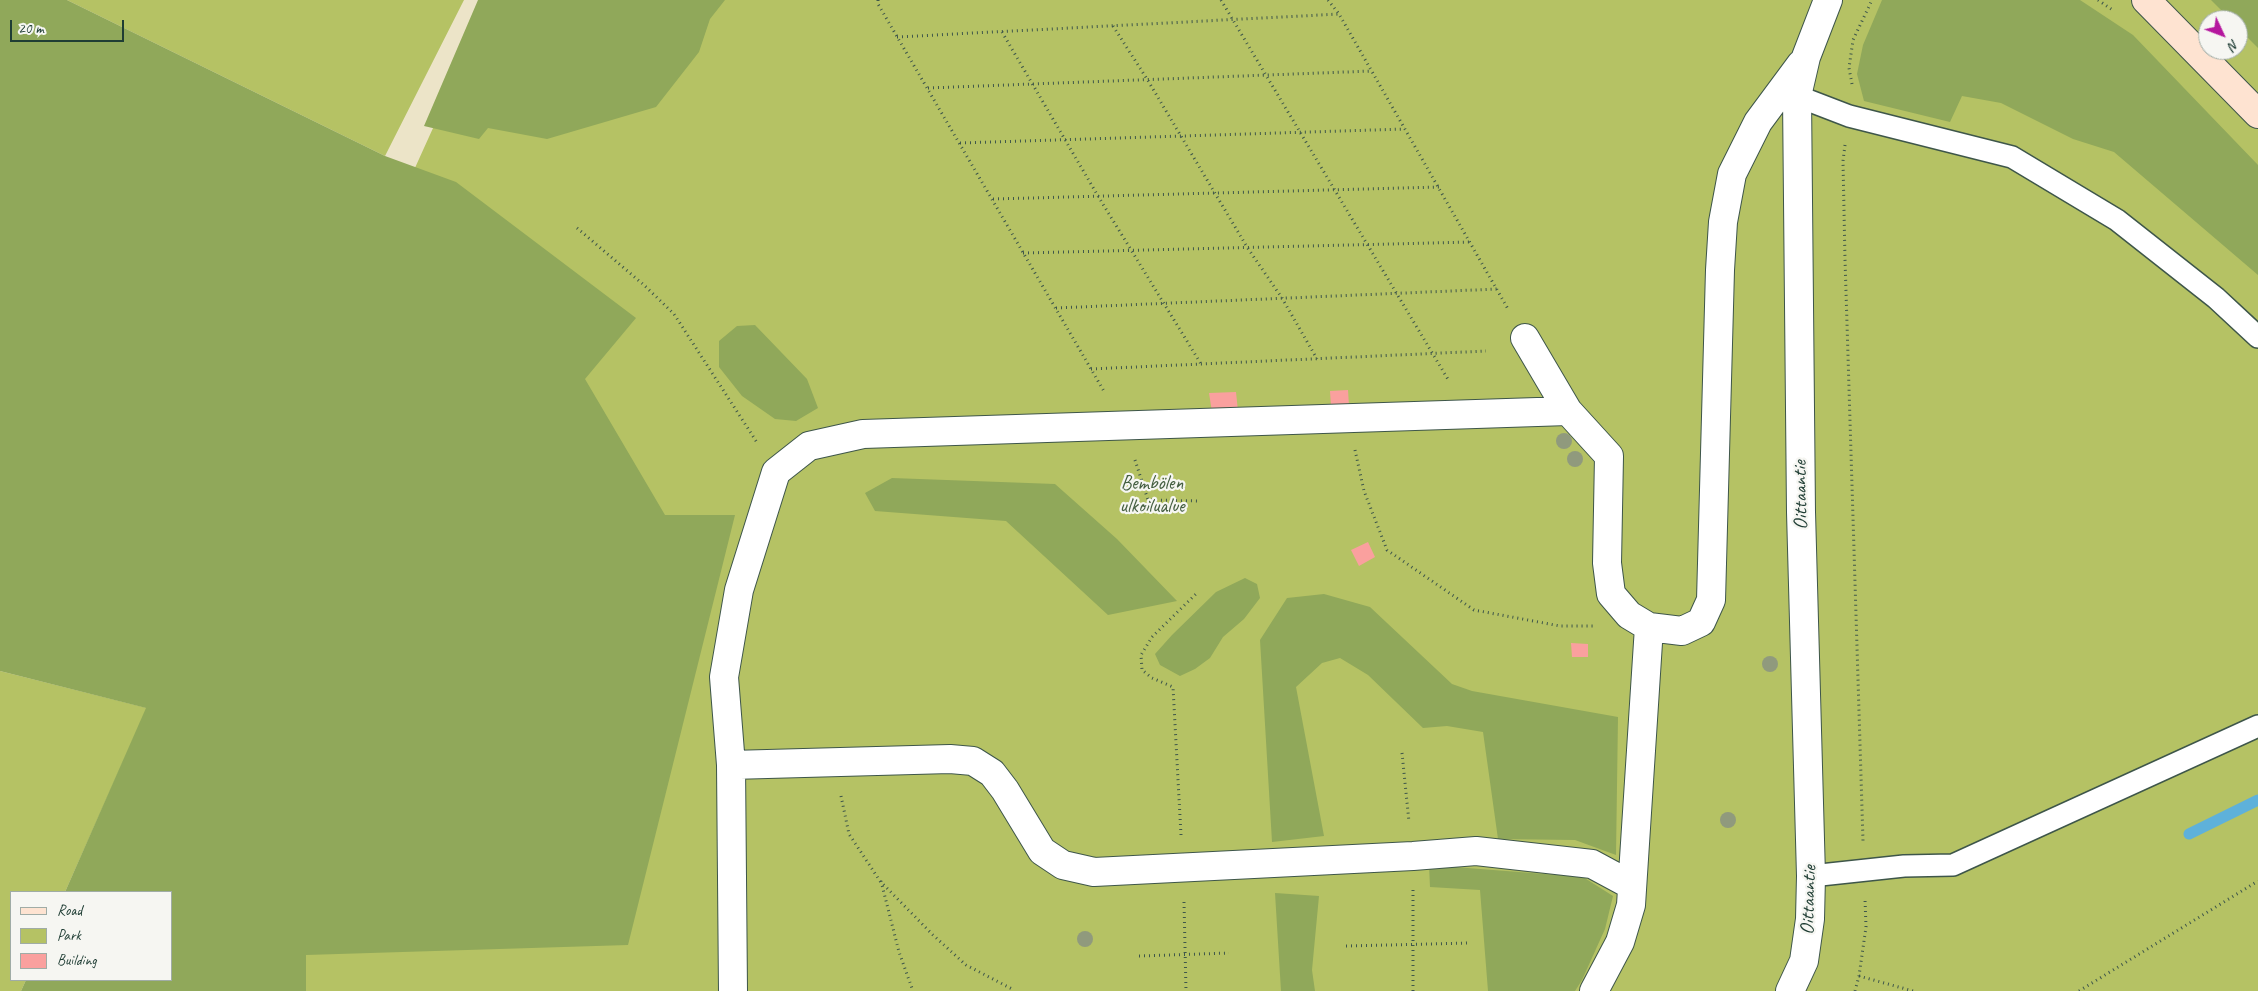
<!DOCTYPE html>
<meta charset="utf-8">
<style>
body{margin:0}
#map{position:relative;width:2258px;height:991px;overflow:hidden;background:#ece4c8;font-family:Caveat,sans-serif}
canvas{display:block}
.legend{position:absolute;left:10px;top:891px;width:162px;height:90px;box-sizing:border-box;background:#f6f6f2;border:1px solid #a0aca6;margin:0;padding:6px 9px;list-style:none;font-size:15px;color:#1f3d34}
.legend li{display:flex;align-items:center;gap:10px;height:25px}
.legend b{width:25px;border:1px solid #a0aca6}
.north{position:absolute;left:2198px;top:10px;width:50px;height:50px;box-sizing:border-box;background:#f6f6f2;border:1px solid #a0aca6;border-radius:50%;rotate:133deg;font-size:14px;font-weight:700;line-height:20px;text-align:center;color:#1f3d34}
.north::after{content:'';display:block;margin:auto;width:18px;height:22px;background:#b5179e;clip-path:polygon(50% 0,100% 100%,50% 72%,0 100%)}
.scale{position:absolute;left:10px;top:20px;width:114px;height:22px;box-sizing:border-box;border:2px solid #1f3d34;border-top:0;padding-left:6px;font-size:15px;line-height:18px;white-space:nowrap;color:#1f3d34;-webkit-text-stroke:4px #f6f6f2;paint-order:stroke}
</style>
<div id="map">
<canvas width="2258" height="991"></canvas>
<ul class="legend">
<li><b style="height:6px;background:#fee3d1"></b>Road</li>
<li><b style="height:14px;background:#b5c264"></b>Park</li>
<li><b style="height:14px;background:#faa09e"></b>Building</li>
</ul>
<div class="north">N</div>
<div class="scale">20 m</div>
</div>
<script>
const ctx = document.querySelector('canvas').getContext('2d');
ctx.lineJoin = 'round';
function fillPath(path, color) { ctx.fillStyle = color; ctx.fill(path, 'evenodd'); }
const toPath = rows => new Path2D(rows.map(r => 'M' + r).join(''));
function trace(path, color, width, dash) { ctx.strokeStyle = color; ctx.lineWidth = width; ctx.lineCap = dash ? 'butt' : 'round'; ctx.setLineDash(dash || []); ctx.stroke(path); }
function drawText(font, color, halo, rows, align = 'center') {
  ctx.font = font + ' Caveat,sans-serif'; ctx.lineWidth = 4.5; ctx.setLineDash([]); ctx.textBaseline = 'middle'; ctx.strokeStyle = halo; ctx.fillStyle = color; for (const [text, x, y, turn = 0] of rows) {
    ctx.save(); ctx.translate(x, y); ctx.rotate((+turn || 0) * Math.PI / 180); ctx.textAlign = isNaN(turn) ? turn : align; if (halo) ctx.strokeText(text, 0, 0); ctx.fillText(text, 0, 0); ctx.restore();
  }
}
fillPath(toPath([
 [67,0,464,0,385,156],
 [491,0,2258,0,2258,991,46,991,171,980,171,892,347,318],
 [2208,20,2238,20,2238,50,2208,50],
 [0,671,147,708,65,892,11,892,11,980,26,980,21,991,0,991]
]), '#b5c264');
fillPath(toPath([
 [0,0,67,0,385,156,456,182,636,318,585,379,665,515,735,515,628,945,306,955,306,991,21,991,26,980,171,980,171,892,65,892,146,708,0,671],
 [478,0,725,0,710,19,699,52,656,107,547,139,488,128,479,139,424,126],
 [1882,0,2080,0,2133,35,2258,165,2258,275,2114,152,2073,139,2001,103,1962,96,1950,122,1864,101,1857,74,1863,45],
 [2211,0,2258,0,2258,48,2238,28,2238,20,2231,20],
 [755,325,807,379,818,408,796,421,775,419,742,396,719,367,719,341,737,326],
 [892,478,1055,484,1117,539,1177,601,1108,615,1006,521,875,511,865,493],
 [1245,578,1257,584,1260,598,1244,619,1223,637,1210,658,1195,669,1180,676,1160,665,1155,654,1172,635,1216,592],
 [1324,594,1370,607,1452,684,1472,691,1618,717,1616,855,1575,840,1498,839,1483,732,1447,726,1423,728,1368,675,1340,658,1322,663,1296,687,1324,836,1272,842,1260,640,1287,598],
 [1429,865,1583,877,1613,896,1605,929,1582,980,1575,991,1488,991,1480,890,1430,887],
 [1275,893,1319,896,1312,970,1315,991,1281,991]
]), '#90a85a');
trace(toPath([
 [2189,834,2258,800]
]), '#5eb1da', 11);
fillPath(toPath([
 [1348,390,1349,406,1331,406,1330,391],
 [1236,392,1238,411,1212,412,1209,393],
 [1368,542,1375,557,1359,566,1351,550],
 [1571,643,1588,644,1588,657,1572,657]
]), '#faa09e');
const service = toPath([
 [1797,96,1849,116,2012,157,2117,220,2216,298,2258,337],
 [1811,876,1904,866,1953,865,2258,726]
]);
const minor = toPath([
 [1525,338,1568,411,1609,456,1607,563,1611,594,1629,615,1649,627,1682,631,1701,622,1711,600,1720,270,1723,222,1732,174,1758,122,1801,64],
 [731,765,950,759,973,761,992,773,1005,790,1042,851,1063,865,1094,872,1413,856,1476,851,1592,864,1631,885],
 [733,991,731,765,724,677,739,590,776,472,809,446,863,434,1568,411],
 [1594,991,1620,942,1631,905,1649,627],
 [1790,991,1804,961,1810,919,1811,876,1801,512,1797,96,1806,57,1828,0]
]);
const secondary = toPath([
 [2146,0,2258,114]
]);
trace(service, '#3e564a', 24);
trace(minor, '#3e564a', 30);
trace(secondary, '#3e564a', 30);
trace(toPath([
 [878,0,878,4,1105,393],
 [1221,0,1449,381],
 [1328,0,1339,14,1508,309],
 [2098,0,2114,11],
 [1113,26,1147,79,1247,247,1282,298,1317,359],
 [1002,32,1098,196,1201,364],
 [897,37,1339,14],
 [1852,84,1849,68,1853,40,1872,0],
 [928,88,1372,71],
 [960,143,1405,129],
 [1845,145,1843,161,1845,259,1863,841],
 [993,199,1439,187],
 [577,228,644,285,674,314,758,444],
 [1023,253,1471,242],
 [1056,308,1497,289],
 [1091,369,1486,351],
 [1355,450,1364,491,1387,550,1474,610,1560,626,1593,626],
 [1135,460,1148,500,1200,501],
 [1402,753,1409,822],
 [841,796,849,834,880,881,933,935,966,965,1014,990],
 [1181,835,1173,687,1152,678,1142,670,1141,655,1152,637,1198,592],
 [881,881,899,952,913,991],
 [1184,902,1186,991],
 [1346,946,1469,943],
 [1139,956,1229,953],
 [1859,976,1913,991],
 [1413,991,1413,888],
 [1855,991,1859,976,1866,927,1865,899],
 [2079,991,2258,881]
]), '#3e564a', 3, [1, 4]);
trace(service, '#fff', 21);
trace(minor, '#fff', 28);
trace(secondary, '#fee3d1', 28);
ctx.fillStyle = '#909a7d';
for (const [x, y] of [
 [1564,441],
 [1575,459],
 [1770,664],
 [1728,820],
 [1085,939]
]) { ctx.beginPath(); ctx.arc(x, y, 8, 0, 2 * Math.PI); ctx.fill(); }
drawText('20px', '#445e40', '#f6f6f2', [
 ["Bembölen",1152,484],
 ["ulkoilualue",1152,507]
]);
drawText('20px', '#1f3d34', '#f6f6f2', [
 ["Oittaantie",1801,495,-91],
 ["Oittaantie",1809,900,-88]
]);
</script>
